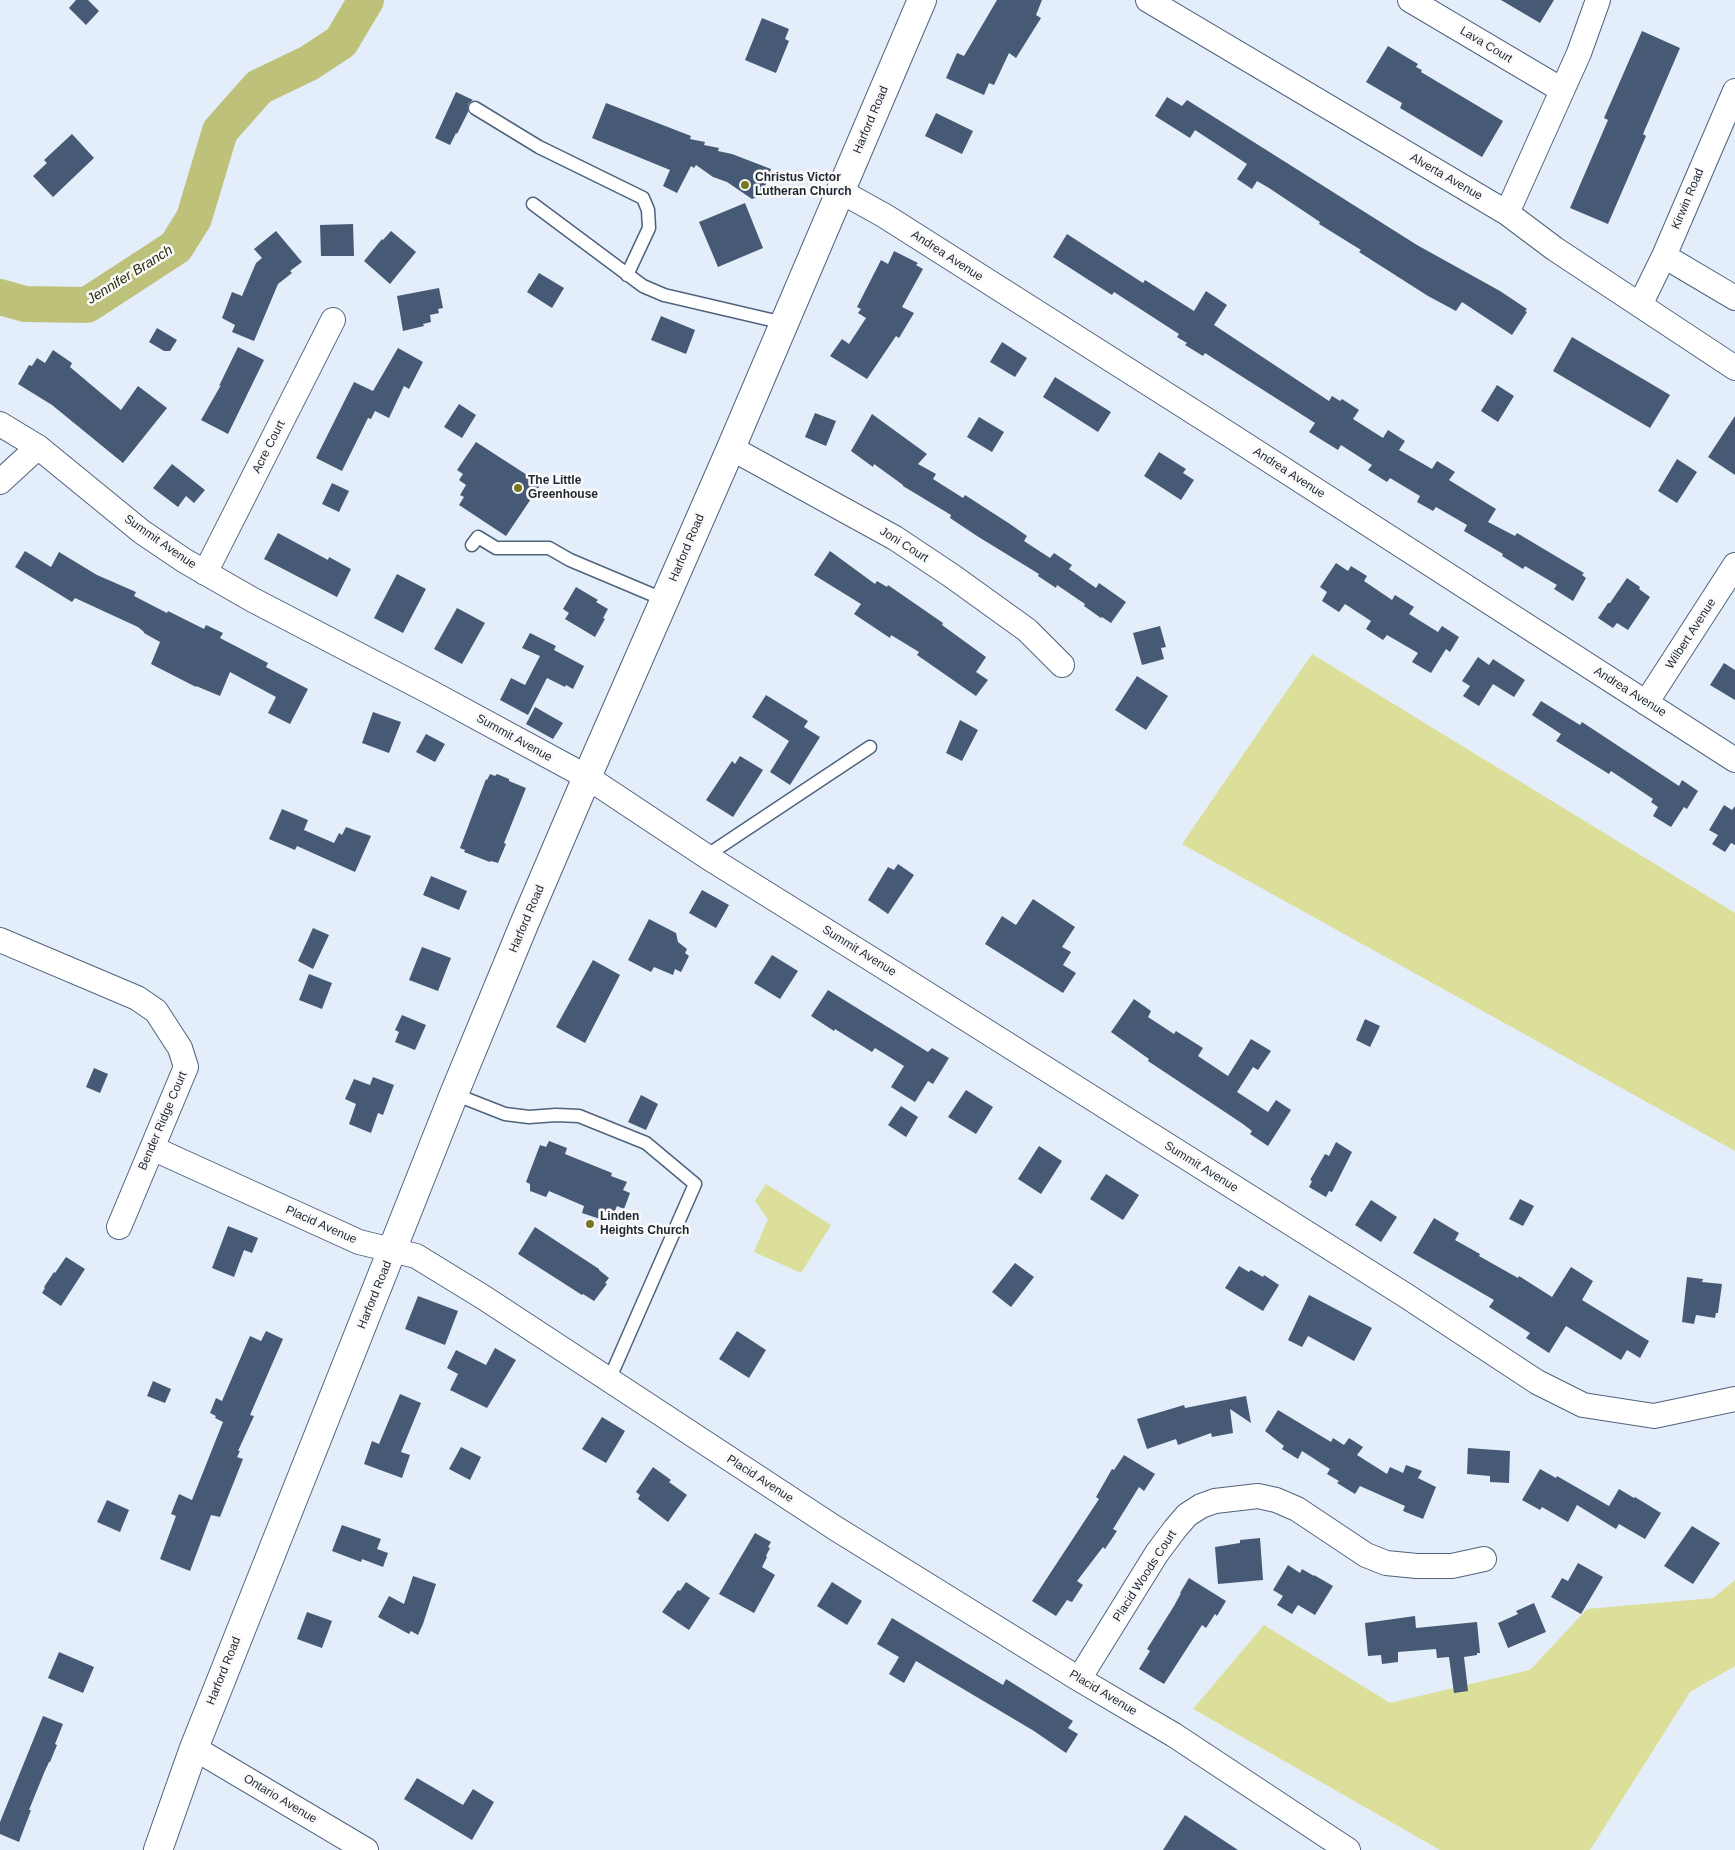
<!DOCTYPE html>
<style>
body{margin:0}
canvas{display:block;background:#e4edfa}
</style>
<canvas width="1735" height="1850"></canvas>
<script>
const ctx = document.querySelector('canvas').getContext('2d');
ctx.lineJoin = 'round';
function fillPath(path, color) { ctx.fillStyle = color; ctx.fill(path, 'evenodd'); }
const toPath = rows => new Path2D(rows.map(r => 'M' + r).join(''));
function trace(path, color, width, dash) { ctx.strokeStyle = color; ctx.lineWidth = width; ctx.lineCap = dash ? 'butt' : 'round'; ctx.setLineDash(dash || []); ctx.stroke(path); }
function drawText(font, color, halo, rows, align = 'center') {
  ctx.font = font + ' Helvetica,sans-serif'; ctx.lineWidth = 5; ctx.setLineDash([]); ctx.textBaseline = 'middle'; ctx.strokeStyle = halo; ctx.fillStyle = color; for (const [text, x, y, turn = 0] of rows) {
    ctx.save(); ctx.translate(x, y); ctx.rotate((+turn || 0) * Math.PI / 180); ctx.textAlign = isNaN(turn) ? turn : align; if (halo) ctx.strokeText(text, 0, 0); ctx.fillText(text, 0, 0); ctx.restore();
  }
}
fillPath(toPath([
 [1312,654,1735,913,1735,1151,1182,844],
 [766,1184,831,1225,801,1273,754,1252,768,1219,755,1201],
 [1735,1580,1735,1666,1690,1692,1590,1850,1440,1850,1193,1709,1264,1625,1390,1703,1530,1670,1587,1609,1713,1598]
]), '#dcdf9a');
fillPath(toPath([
 [0,280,16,286,37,298,51,316,45,317,35,315,0,302]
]), '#bdc179');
trace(toPath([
 [0,297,25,304,87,305,176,247,194,218,220,131,259,87,309,63,341,42,366,0]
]), '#bdc179', 36);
fillPath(toPath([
 [76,0,88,0,99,11,86,25,69,8],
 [997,0,1042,0,1036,15,1041,18,1016,58,1009,53,994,85,989,83,984,95,946,78,957,53,964,56],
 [1501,0,1554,0,1540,23],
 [762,18,789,29,785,39,789,41,776,73,745,60],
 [1642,31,1680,48,1643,134,1646,136,1608,224,1570,208,1608,120,1604,118],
 [1388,46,1418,64,1416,67,1422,70,1421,72,1503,121,1482,157,1400,108,1402,103,1366,82],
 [456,92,473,100,468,104,468,112,457,134,456,133,450,145,435,138],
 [1167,97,1182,106,1187,100,1417,245,1500,291,1527,309,1525,311,1527,312,1512,335,1462,302,1456,311,1428,296,1359,252,1361,250,1319,224,1320,222,1269,188,1257,181,1252,189,1237,179,1247,164,1195,130,1190,138,1155,116],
 [606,103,691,136,690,139,705,142,704,145,719,148,718,151,732,154,771,169,762,195,752,199,727,182,713,177,696,165,694,168,691,166,677,193,663,186,670,170,592,138],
 [936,113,973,131,962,154,925,136],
 [72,134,94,158,53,197,33,176,47,163,44,160],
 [745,203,763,248,718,267,699,222],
 [353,224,354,256,321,256,320,225],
 [276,231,302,262,290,271,292,273,278,284,254,341,232,332,235,325,222,318,232,292,242,296,256,263,262,258,254,249],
 [391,231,416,252,390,284,364,261,382,239,383,240],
 [1067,234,1143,283,1145,280,1194,311,1206,291,1227,305,1214,325,1329,401,1332,396,1340,401,1342,399,1359,410,1353,419,1383,438,1388,430,1405,441,1399,450,1432,469,1437,461,1455,472,1449,480,1496,509,1488,522,1515,536,1517,533,1584,573,1582,575,1586,578,1573,601,1554,589,1557,585,1525,566,1523,569,1502,556,1503,554,1464,531,1467,525,1436,507,1433,511,1417,502,1420,496,1390,478,1387,482,1368,470,1372,465,1341,445,1338,450,1309,432,1315,423,1205,353,1203,356,1185,345,1187,343,1177,337,1179,334,1114,292,1112,295,1053,257],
 [894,251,918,263,916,265,923,269,902,307,914,313,899,338,896,336,867,379,830,356,842,339,849,344,866,318,858,313,861,309,857,307,881,260,888,264],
 [539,273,564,288,552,308,527,292],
 [439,288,443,308,438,309,439,313,430,315,431,322,423,324,424,326,403,331,397,296],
 [661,316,695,330,686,354,651,340],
 [157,328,177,340,170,351,164,351,149,342],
 [1572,337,1670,395,1650,428,1553,371],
 [1002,342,1027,358,1015,377,990,362],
 [238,347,264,360,228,434,201,420,221,385,219,386],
 [398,348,423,362,409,389,404,386,389,418,375,411,371,419,368,418,342,471,316,458,354,382,373,391],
 [53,350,72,363,70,367,121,410,138,386,167,408,123,463,52,405,18,384,29,365,32,366,37,358,45,363],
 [1055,377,1111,412,1098,432,1043,397],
 [1497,385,1514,396,1498,422,1481,411],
 [459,404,476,415,462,438,444,427],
 [815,413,836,421,826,446,805,437],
 [872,414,927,454,918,464,936,474,933,479,963,498,965,495,1010,524,1027,536,1024,541,1050,558,1054,553,1072,565,1069,569,1096,588,1099,583,1126,602,1111,623,1102,617,1101,618,1084,606,1085,604,1057,585,1056,588,1038,576,1039,574,977,536,950,518,951,515,903,486,903,485,874,464,873,467,851,451],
 [1735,416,1735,475,1708,457],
 [979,417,1004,432,992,452,967,437],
 [476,442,541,484,506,536,459,505,464,497,460,495,466,485,459,480,463,474,457,470],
 [1159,452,1186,469,1183,473,1194,480,1181,500,1144,476],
 [1677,459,1697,472,1677,503,1658,491],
 [172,464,205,490,194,503,186,496,178,507,153,488],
 [332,483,349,491,339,512,322,504],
 [278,533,328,560,329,557,351,569,337,597,264,559],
 [25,551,51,567,59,552,97,575,136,592,134,596,167,613,168,611,204,629,206,625,223,633,220,638,268,663,266,667,308,689,290,724,268,713,276,697,230,672,220,696,196,686,196,687,151,664,160,642,144,633,144,632,138,627,75,598,72,602,15,567],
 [830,551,875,584,877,581,887,587,888,585,943,623,942,625,986,657,976,672,988,680,976,696,917,655,919,652,891,635,890,638,854,614,861,604,814,575],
 [1336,563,1348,571,1351,566,1367,576,1364,581,1392,600,1395,595,1414,607,1409,614,1438,632,1442,626,1459,637,1450,652,1446,649,1431,673,1412,662,1418,653,1387,635,1383,640,1366,629,1371,621,1345,604,1339,612,1322,601,1327,592,1320,587],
 [397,574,426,589,403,633,374,618],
 [1627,578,1640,587,1639,589,1650,597,1628,630,1617,623,1613,628,1598,618,1608,603,1610,603],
 [576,587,598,600,596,602,608,609,603,618,605,619,595,637,565,619,569,613,563,609],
 [457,608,485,623,462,664,434,649],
 [1160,626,1166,647,1161,648,1164,659,1142,665,1133,633],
 [530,633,556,646,554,650,584,666,573,689,566,685,565,687,547,678,528,715,500,700,511,678,525,685,540,656,522,648],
 [1478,657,1489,665,1493,659,1525,680,1514,697,1493,684,1479,706,1463,696,1470,686,1462,681],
 [1724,663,1735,670,1735,700,1710,685],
 [1137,676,1168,696,1146,730,1115,710],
 [766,695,808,721,804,727,820,737,790,785,770,772,789,741,752,717],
 [1541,701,1580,725,1582,722,1679,786,1682,780,1698,791,1687,809,1684,807,1671,827,1653,816,1658,807,1651,802,1653,799,1611,771,1609,774,1556,741,1561,734,1532,715],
 [535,707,563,723,553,739,526,724],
 [373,712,401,722,389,753,362,743],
 [960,720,978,730,962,761,946,753],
 [426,734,445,744,435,762,416,752],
 [740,756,763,770,733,817,706,800,732,761,735,764],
 [490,774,495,776,497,774,509,779,509,781,526,788,504,843,506,844,498,863,491,861,490,862,464,852,465,850,460,848,486,779,487,780],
 [1724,805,1732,810,1735,806,1735,845,1731,843,1725,852,1712,844,1718,835,1709,830],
 [282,809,308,820,304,830,334,843,339,833,342,835,346,827,371,836,355,872,297,846,295,850,269,839],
 [898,864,914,875,888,914,868,900,888,867,894,870],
 [431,876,467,891,459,910,423,895],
 [702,890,729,905,716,928,689,913],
 [1033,899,1075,927,1062,947,1071,952,1063,965,1076,973,1063,993,985,944,1002,916,1016,925],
 [649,919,676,933,678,942,687,949,685,953,689,956,681,972,675,969,673,975,654,967,651,972,628,960],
 [313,928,329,935,313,969,298,961],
 [422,947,451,958,438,991,409,980],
 [772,955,798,971,780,999,754,983],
 [593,960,620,975,585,1043,556,1027],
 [309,974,332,983,322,1009,299,1000],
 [828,990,928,1052,932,1048,949,1058,933,1084,928,1081,915,1102,891,1087,904,1066,875,1048,872,1052,835,1029,834,1031,811,1016],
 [1134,999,1151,1011,1148,1017,1174,1034,1176,1031,1203,1048,1198,1056,1228,1076,1251,1039,1271,1051,1258,1070,1253,1067,1237,1092,1268,1112,1276,1100,1291,1110,1268,1146,1250,1134,1252,1131,1243,1124,1148,1061,1149,1059,1111,1032],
 [402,1015,426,1025,415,1050,395,1042,399,1032,395,1030],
 [1365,1019,1380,1026,1370,1047,1356,1040],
 [94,1068,108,1074,100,1093,86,1087],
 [373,1077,394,1085,383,1115,378,1113,371,1133,349,1124,356,1104,345,1099,354,1079,370,1085],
 [966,1090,993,1107,976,1134,948,1117],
 [641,1095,658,1104,646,1130,628,1122],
 [901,1106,918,1117,906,1137,888,1125],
 [549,1141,567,1148,565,1154,612,1173,611,1176,627,1182,623,1190,630,1193,624,1209,617,1206,613,1215,603,1211,600,1219,582,1213,584,1206,549,1191,546,1197,530,1191,530,1184,526,1182,540,1145,546,1147],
 [1336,1142,1352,1152,1332,1192,1329,1191,1326,1197,1309,1187,1312,1181,1310,1180,1325,1154,1329,1156],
 [1039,1146,1062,1161,1041,1194,1018,1179],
 [1106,1174,1139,1195,1123,1220,1090,1199],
 [1520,1199,1534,1206,1523,1226,1509,1219],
 [1371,1200,1397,1217,1381,1242,1355,1225],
 [1434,1218,1459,1233,1455,1240,1480,1254,1479,1256,1518,1278,1519,1276,1552,1297,1571,1267,1593,1281,1582,1300,1649,1341,1640,1358,1627,1350,1621,1360,1566,1326,1549,1353,1526,1338,1530,1333,1489,1307,1494,1300,1413,1253],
 [228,1226,258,1238,252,1253,244,1250,234,1277,212,1268],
 [535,1227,599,1269,599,1270,609,1278,605,1283,607,1284,594,1301,583,1294,582,1295,518,1254],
 [66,1257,85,1269,61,1306,42,1293,45,1288,44,1287,54,1272,55,1273],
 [1015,1263,1034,1277,1011,1307,992,1292],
 [1239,1266,1249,1272,1251,1270,1263,1277,1264,1275,1279,1285,1263,1311,1225,1288],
 [1687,1277,1703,1279,1702,1282,1722,1284,1718,1313,1716,1313,1715,1318,1696,1315,1694,1324,1682,1322],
 [1309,1295,1372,1328,1354,1361,1308,1336,1302,1347,1288,1340],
 [418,1296,458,1311,445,1345,405,1329],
 [266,1331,283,1339,250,1415,254,1416,238,1451,240,1451,237,1457,243,1459,220,1517,211,1515,190,1571,160,1559,176,1516,171,1514,179,1494,192,1500,223,1422,215,1418,216,1416,210,1413,216,1398,222,1401,250,1336,261,1341],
 [737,1331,766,1350,749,1378,719,1359],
 [495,1348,516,1360,487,1408,450,1390,458,1374,447,1368,456,1350,486,1365],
 [153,1381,171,1389,165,1403,147,1396],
 [400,1394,421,1403,401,1452,410,1455,402,1478,364,1464,372,1441,379,1444],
 [1246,1396,1251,1423,1230,1409,1233,1433,1212,1437,1211,1433,1178,1445,1176,1439,1147,1449,1137,1419,1184,1405,1185,1408],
 [1278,1410,1331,1442,1333,1438,1344,1445,1349,1438,1363,1447,1357,1455,1387,1474,1390,1467,1403,1473,1406,1465,1422,1471,1418,1478,1436,1487,1423,1519,1403,1511,1405,1506,1360,1486,1355,1494,1337,1483,1339,1481,1327,1474,1330,1469,1302,1451,1298,1459,1282,1449,1284,1446,1265,1431],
 [602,1417,625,1431,606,1463,582,1449],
 [461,1447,481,1457,470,1480,449,1469],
 [1468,1448,1510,1451,1509,1483,1490,1482,1490,1476,1467,1474],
 [1124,1455,1155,1474,1144,1491,1139,1487,1113,1529,1117,1531,1105,1549,1103,1547,1077,1581,1083,1585,1072,1602,1067,1600,1056,1616,1032,1601,1099,1499,1096,1497,1112,1469,1114,1470],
 [653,1467,671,1480,669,1482,687,1495,668,1522,638,1499,640,1495,636,1492],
 [1540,1469,1556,1478,1557,1476,1609,1506,1619,1489,1634,1498,1635,1497,1661,1513,1645,1539,1619,1524,1616,1529,1577,1505,1568,1522,1542,1507,1540,1510,1522,1500],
 [107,1500,129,1510,120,1532,97,1522],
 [342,1525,381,1539,377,1549,388,1553,383,1567,362,1559,361,1562,332,1551],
 [1692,1526,1720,1543,1693,1584,1664,1566],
 [755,1533,771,1542,768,1547,770,1548,766,1556,767,1557,762,1567,775,1575,754,1613,719,1594],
 [1260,1538,1263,1580,1218,1584,1215,1547,1240,1543,1240,1540],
 [1578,1563,1603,1577,1581,1614,1551,1597,1562,1578,1568,1581],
 [1288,1565,1300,1573,1302,1569,1314,1576,1314,1575,1333,1586,1315,1615,1298,1605,1292,1614,1277,1605,1283,1596,1273,1590],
 [413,1576,436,1584,423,1624,418,1635,411,1631,409,1634,378,1617,389,1596,404,1604],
 [1189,1578,1226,1601,1217,1616,1215,1614,1206,1628,1202,1625,1164,1684,1139,1669,1150,1651,1147,1649,1174,1606,1181,1593,1180,1593],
 [686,1582,710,1598,689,1630,662,1612,678,1590,680,1591],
 [832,1582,862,1601,847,1625,817,1606],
 [1534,1603,1546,1632,1508,1648,1498,1623,1518,1614,1516,1611],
 [307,1612,332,1621,322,1648,297,1639],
 [1415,1616,1416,1628,1477,1622,1480,1653,1477,1653,1477,1655,1464,1657,1468,1691,1454,1693,1449,1657,1437,1658,1436,1649,1398,1652,1398,1662,1382,1664,1381,1655,1368,1656,1365,1623],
 [892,1618,1003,1685,1006,1679,1073,1721,1068,1728,1078,1734,1066,1753,1034,1731,916,1661,904,1683,889,1674,899,1657,877,1644],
 [59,1652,94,1667,83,1693,48,1678],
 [43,1716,63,1724,55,1744,57,1745,50,1762,49,1762,44,1773,29,1810,31,1810,19,1842,0,1834,0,1822],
 [417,1778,463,1805,473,1789,494,1802,472,1840,404,1799],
 [1185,1815,1238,1850,1163,1850]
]), '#465a75');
const service = toPath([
 [475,108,539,147,643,198,648,210,649,228,627,275],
 [533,204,643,286,664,295,784,323],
 [472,545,478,537,496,548,549,548,570,560,665,600],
 [706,856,870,747],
 [454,1094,505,1114,529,1117,556,1115,579,1116,646,1143,695,1184,609,1380]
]);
const minor = toPath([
 [1148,0,1507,213,1555,249,1735,368],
 [1410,0,1562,90],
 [840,191,885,216,1230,435,1735,760],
 [1507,213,1579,53,1598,0],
 [1664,256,1735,298],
 [1640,305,1664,256,1735,91],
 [0,424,38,447,142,532,185,561,253,600,430,692,587,777,706,856,900,977,1405,1295,1537,1382,1583,1405,1654,1416,1735,1399],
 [731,448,895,538,952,576,1027,630,1062,665],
 [0,482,38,447],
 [205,573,333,320],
 [1646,703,1735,565],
 [0,940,137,998,156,1011,180,1048,186,1067,119,1227],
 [152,1148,359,1242,416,1256,483,1297,835,1528,1079,1679,1174,1735,1348,1850],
 [1079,1679,1157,1553,1175,1529,1187,1515,1201,1506,1215,1501,1258,1496,1276,1500,1297,1509,1366,1555,1386,1563,1417,1566,1452,1566,1484,1559],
 [194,1748,366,1850]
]);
const secondary = toPath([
 [158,1850,194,1748,216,1693,454,1094,525,922,587,777,731,448,922,0]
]);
trace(service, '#4f637e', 15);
trace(minor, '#4f637e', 26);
trace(secondary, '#4f637e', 30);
trace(service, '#fff', 12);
trace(minor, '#fff', 24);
trace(secondary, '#fff', 28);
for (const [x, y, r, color] of [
 [745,185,5,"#767820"],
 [518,488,5,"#767820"],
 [590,1224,5,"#767820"]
]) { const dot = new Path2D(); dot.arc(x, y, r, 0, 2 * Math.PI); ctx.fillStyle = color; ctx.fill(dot); trace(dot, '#fafafa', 2); }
drawText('12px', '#1d2631', '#fafafa', [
 ["Lava Court",1486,45,31],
 ["Harford Road",871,120,-67],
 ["Alverta Avenue",1446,177,30],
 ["Kirwin Road",1688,199,-67],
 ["Andrea Avenue",947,256,33],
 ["Acre Court",269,447,-63],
 ["Andrea Avenue",1289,473,33],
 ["Summit Avenue",160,542,35],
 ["Joni Court",904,545,32],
 ["Harford Road",687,548,-67],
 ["Wilbert Avenue",1691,634,-57],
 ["Andrea Avenue",1630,692,32],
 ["Summit Avenue",514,738,29],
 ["Harford Road",527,919,-67],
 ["Summit Avenue",859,951,32],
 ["Bender Ridge Court",163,1121,-67],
 ["Summit Avenue",1201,1167,32],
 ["Placid Avenue",321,1225,24],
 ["Harford Road",375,1295,-68],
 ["Placid Avenue",760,1479,33],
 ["Placid Woods Court",1145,1576,-57],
 ["Harford Road",224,1671,-68],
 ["Placid Avenue",1103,1693,31],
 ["Ontario Avenue",280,1799,31]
]);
drawText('bold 12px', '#1d2631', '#fafafa', [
 ["Christus Victor",755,178],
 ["Lutheran Church",755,192],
 ["The Little",528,481],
 ["Greenhouse",528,495],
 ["Linden",600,1217],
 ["Heights Church",600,1231]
], 'left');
drawText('italic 14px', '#2c2d0d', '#fafafa', [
 ["Jennifer Branch",130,275,-32]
]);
</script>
